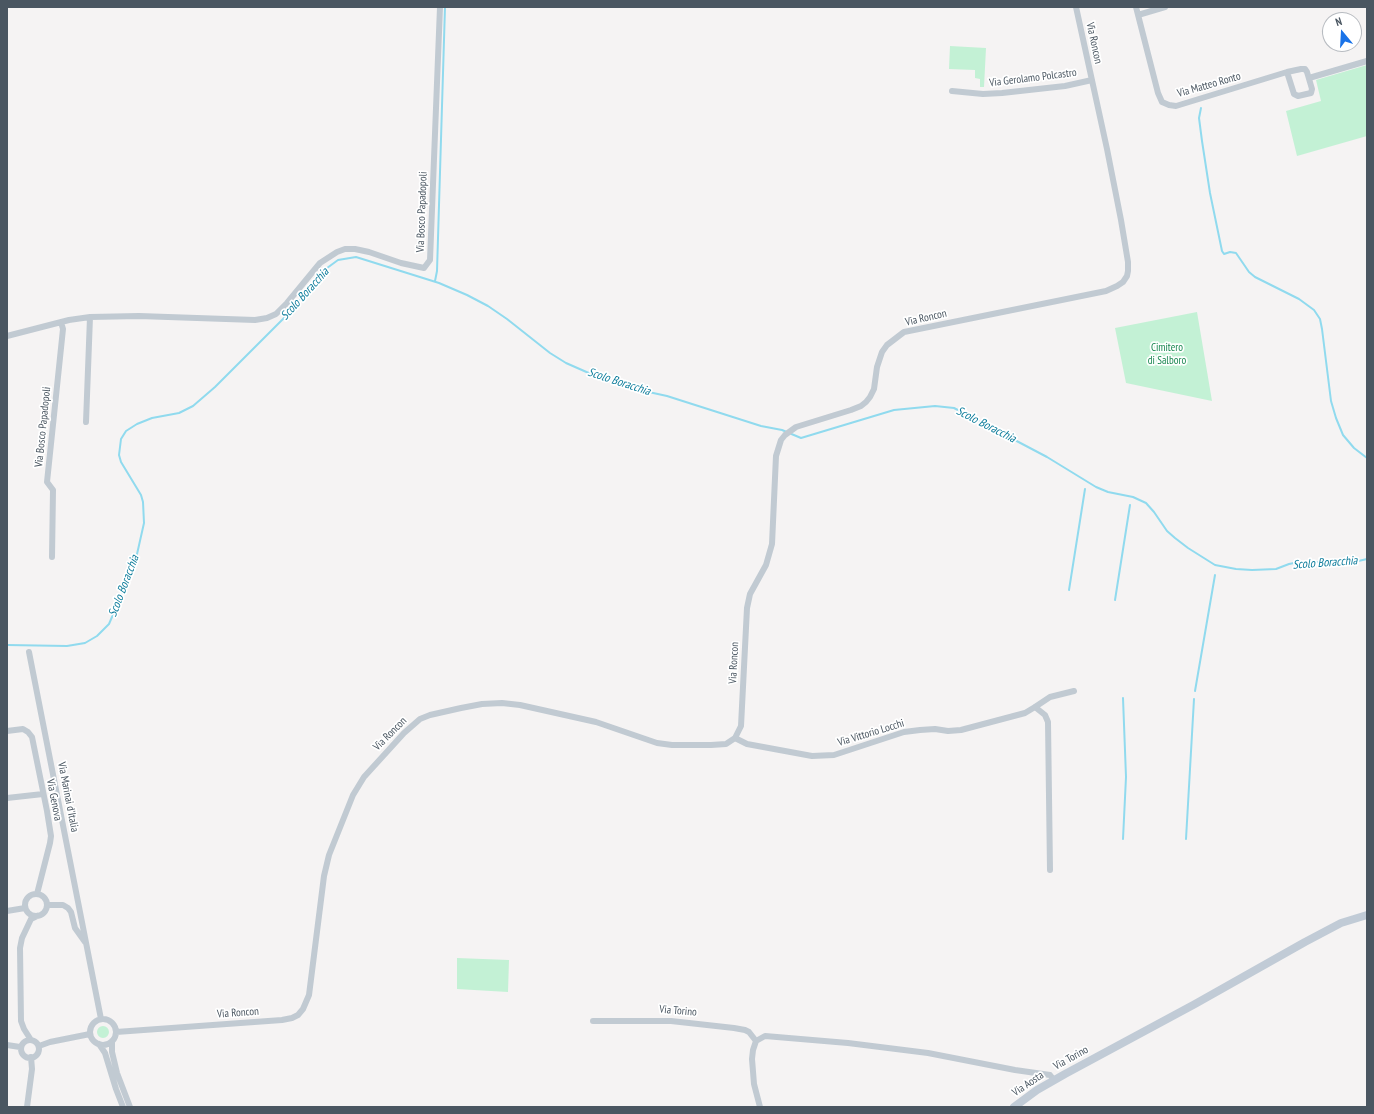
<!DOCTYPE html>
<style>
body{margin:0}
#map{position:relative;width:1374px;height:1114px;overflow:hidden;background:#f5f3f3;font-family:"PT Sans Narrow",sans-serif}
canvas{display:block}
.frame{position:absolute;inset:0;border:8px solid #4a5661;pointer-events:none}
.north{position:absolute;left:1322px;top:12px;width:40px;height:40px;box-sizing:border-box;background:#fff;border:1px solid #b7bbc0;border-radius:50%;rotate:342deg;font-size:11px;font-weight:700;line-height:16px;text-align:center;color:#4a5661}
.north::after{content:'';display:block;margin:auto;width:14px;height:18px;background:#1a73e8;clip-path:polygon(50% 0,100% 100%,50% 72%,0 100%)}
</style>
<div id="map">
<canvas width="1374" height="1114"></canvas>
<div class="frame"></div>
<div class="north">N</div>
</div>
<script>
const ctx = document.querySelector('canvas').getContext('2d');
ctx.lineJoin = 'round';
function fillPath(path, color) { ctx.fillStyle = color; ctx.fill(path, 'evenodd'); }
const toPath = rows => new Path2D(rows.map(r => 'M' + r).join(''));
function trace(path, color, width, dash) { ctx.strokeStyle = color; ctx.lineWidth = width; ctx.lineCap = dash ? 'butt' : 'round'; ctx.setLineDash(dash || []); ctx.stroke(path); }
function drawText(font, color, halo, rows, align = 'center') {
  ctx.font = font + ' "PT Sans Narrow",sans-serif'; ctx.lineWidth = 3.5; ctx.setLineDash([]); ctx.textBaseline = 'middle'; ctx.strokeStyle = halo; ctx.fillStyle = color; for (const [text, x, y, turn = 0] of rows) {
    ctx.save(); ctx.translate(x, y); ctx.rotate((+turn || 0) * Math.PI / 180); ctx.textAlign = isNaN(turn) ? turn : align; if (halo) ctx.strokeText(text, 0, 0); ctx.fillText(text, 0, 0); ctx.restore();
  }
}
fillPath(toPath([
 [950,46,986,48,984,87,980,87,980,79,975,78,975,70,949,69],
 [1367,65,1367,136,1297,156,1286,111,1321,101,1316,80],
 [1197,312,1212,401,1126,383,1115,328],
 [457,958,509,960,508,992,457,989],
 '97 1032a6 6 0 1 1 12 0a6 6 0 1 1-12 0Z'
]), '#c3f1d5');
trace(toPath([
 [1201,108,1199,118,1202,141,1210,193,1222,251,1224,254,1230,252,1236,253,1249,272,1255,277,1299,299,1314,310,1320,319,1322,329,1331,401,1336,418,1343,435,1354,448,1367,458],
 [435,281,437,271,445,7],
 [1069,590,1085,489],
 [1115,600,1130,505],
 [7,645,67,646,85,643,97,636,109,624,135,563,144,523,143,502,141,495,121,462,119,455,121,439,126,431,137,424,152,418,179,413,193,406,215,387,288,314,323,271,338,260,356,257,439,283,467,295,488,306,507,319,550,353,566,363,591,374,644,391,667,396,761,426,782,430,801,438,894,410,935,406,954,408,1047,457,1096,487,1108,492,1133,497,1146,503,1154,512,1167,531,1175,538,1188,548,1215,565,1236,569,1252,570,1276,569,1289,564,1299,562,1354,562,1367,559],
 [1195,691,1215,575],
 [1123,839,1126,777,1123,698],
 [1186,839,1194,699]
]), '#90daee', 2);
trace(toPath([
 [1136,7,1158,93,1162,102,1169,105,1176,106,1287,72,1301,69,1305,69,1307,72,1312,89,1311,93,1298,96,1294,94,1287,72],
 [1138,15,1165,7],
 [1309,78,1367,61],
 [952,91,983,94,1002,93,1065,86,1092,80],
 [7,336,69,320,90,317,139,316,255,320,267,318,276,314,287,303,320,263,337,252,345,249,355,249,369,252,401,263,424,268,430,260,440,7],
 [86,422,90,317],
 [52,557,53,490,47,482,63,329,61,322],
 [29,652,101,1019],
 [1035,707,1045,715,1048,722,1050,870],
 [7,731,23,729,28,732,32,737,47,811,51,836,50,843,37,894],
 [735,738,747,744,812,756,834,755,904,732,920,730,935,729,948,731,961,730,1025,713,1035,707,1050,697,1074,691],
 [7,798,43,794],
 '25 905a11 11 0 1 1 22 0a11 11 0 1 1-22 0Z',
 [47,905,63,905,68,908,71,912,75,928,85,942],
 [7,911,25,908],
 '90 1032a13 13 0 1 1 26 0a13 13 0 1 1-26 0Z',
 [593,1021,671,1021,734,1028,745,1030,749,1032,756,1041],
 [116,1032,282,1020,292,1018,298,1015,303,1009,309,995,324,876,329,855,353,795,364,777,404,733,420,719,430,715,461,708,482,704,502,703,520,705,596,722,657,743,672,745,711,745,726,744,735,738,741,726,747,608,750,594,766,565,772,544,776,456,781,440,785,435,796,427,851,410,861,406,866,402,870,397,874,389,877,367,882,352,887,345,904,332,1106,291,1117,286,1123,282,1127,276,1128,271,1128,262,1121,220,1107,149,1076,7],
 [31,1040,24,1029,21,1021,20,948,22,938,31,919,37,916],
 '21 1049a9 9 0 1 1 18 0a9 9 0 1 1-18 0Z',
 [112,1041,112,1052,117,1073,130,1107],
 [99,1044,105,1053,116,1089,123,1107],
 [7,1045,20,1047],
 [39,1046,50,1042,90,1034],
 [27,1107,32,1069,31,1057],
 [760,1107,754,1084,752,1059,753,1050,756,1041,765,1036,848,1043,928,1053,1015,1070,1050,1075,1054,1080]
]), '#c1cad2', 6);
trace(toPath([
 [1014,1107,1037,1090,1065,1074,1195,1004,1305,942,1341,923,1367,915]
]), '#c1cbd6', 8);
drawText('11px', '#4a5661', '#fff', [
 ["Via Roncon",1094,43,78],
 ["Via Gerolamo Polcastro",1033,78,-7],
 ["Via Matteo Ronto",1209,85,-16],
 ["Via Bosco Papadopoli",422,212,-88],
 ["Via Roncon",926,318,-13],
 ["Via Bosco Papadopoli",43,427,-84],
 ["Via Roncon",734,663,-87],
 ["Via Vittorio Locchi",871,733,-17],
 ["Via Roncon",390,734,-45],
 ["Via Marinai d'Italia",68,797,79],
 ["Via Genova",54,800,79],
 ["Via Torino",678,1011,5],
 ["Via Roncon",238,1013,-4],
 ["Via Torino",1071,1058,-29],
 ["Via Aosta",1028,1084,-34]
]);
drawText('11px', '#17864f', '#fff', [
 ["Cimitero",1167,348],
 ["di Salboro",1167,361]
]);
drawText('italic 12px', '#0c7c9b', '#fff', [
 ["Scolo Boracchia",305,294,-48],
 ["Scolo Boracchia",619,382,18],
 ["Scolo Boracchia",986,425,27],
 ["Scolo Boracchia",1325,563,-4],
 ["Scolo Boracchia",124,586,-69]
]);
</script>
